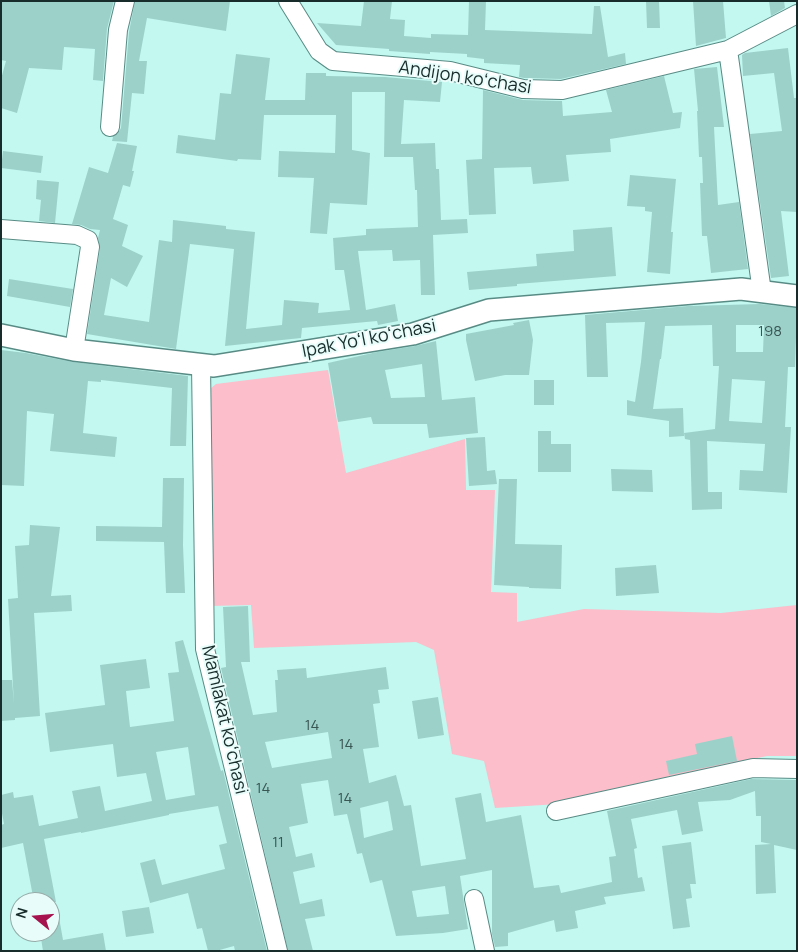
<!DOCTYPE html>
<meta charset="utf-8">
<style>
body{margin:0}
#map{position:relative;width:798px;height:952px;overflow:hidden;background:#c2f8f0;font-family:Manrope,sans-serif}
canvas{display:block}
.frame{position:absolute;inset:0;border:2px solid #182d2b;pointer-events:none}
.north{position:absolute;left:10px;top:892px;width:50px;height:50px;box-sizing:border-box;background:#e8fdfa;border:1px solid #95aaa7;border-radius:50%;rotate:287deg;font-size:14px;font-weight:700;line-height:20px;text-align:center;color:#182d2b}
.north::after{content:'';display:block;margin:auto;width:18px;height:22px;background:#a6124d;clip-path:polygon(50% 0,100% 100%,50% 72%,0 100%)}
</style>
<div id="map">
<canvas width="798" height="952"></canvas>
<div class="frame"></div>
<div class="north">N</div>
</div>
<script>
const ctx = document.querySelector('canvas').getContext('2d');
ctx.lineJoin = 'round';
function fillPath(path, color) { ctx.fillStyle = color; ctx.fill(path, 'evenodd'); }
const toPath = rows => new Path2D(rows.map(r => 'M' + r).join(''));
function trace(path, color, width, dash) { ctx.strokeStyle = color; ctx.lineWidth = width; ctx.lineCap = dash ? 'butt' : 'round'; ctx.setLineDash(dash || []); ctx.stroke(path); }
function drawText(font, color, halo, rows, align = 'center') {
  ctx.font = font + ' Manrope,sans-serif'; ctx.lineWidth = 4; ctx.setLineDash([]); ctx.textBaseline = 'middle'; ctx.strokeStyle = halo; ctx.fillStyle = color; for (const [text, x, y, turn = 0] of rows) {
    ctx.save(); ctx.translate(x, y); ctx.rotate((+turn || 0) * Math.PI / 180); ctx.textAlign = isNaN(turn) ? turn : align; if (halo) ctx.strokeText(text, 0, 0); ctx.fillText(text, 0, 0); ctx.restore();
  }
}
fillPath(toPath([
 [328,370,346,473,465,439,466,490,495,490,491,592,517,593,517,622,584,609,721,613,797,605,797,756,767,756,667,777,574,803,495,808,484,761,452,754,434,650,416,642,254,648,251,605,209,606,204,394,216,384]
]), '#fbbeca');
fillPath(toPath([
 [1,1,114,1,107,29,103,81,93,80,95,49,64,47,62,70,29,68,17,113,1,108,1,79,6,61,1,60],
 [135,1,230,1,226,31,147,18,139,61,147,61,144,94,132,93,127,142,112,141,113,137,118,133,121,128,129,32],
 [364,1,392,1,390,19,405,20,404,36,431,38,431,34,468,35,469,1,486,1,485,30,592,34,594,6,600,6,608,57,625,53,626,64,561,79,524,78,519,77,520,65,484,63,484,59,467,57,467,54,430,52,430,54,389,51,389,49,336,45,317,23,361,26],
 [646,1,659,1,660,28,647,28],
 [693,1,723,1,726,38,696,46],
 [769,1,784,1,785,8,771,16],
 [788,48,794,98,797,98,797,212,781,211,789,276,771,278,750,134,782,131,774,73,743,76,742,55,745,53],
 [236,54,270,58,265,100,305,100,306,73,326,73,326,76,385,77,442,82,440,102,404,100,401,144,435,143,436,169,439,169,441,220,467,219,468,233,433,235,435,295,421,295,420,260,393,261,392,250,358,251,366,310,395,304,398,321,378,325,377,321,302,328,301,338,225,346,234,249,190,244,176,349,87,334,100,249,98,238,100,230,90,229,81,225,72,224,89,167,108,173,117,143,137,146,132,171,134,171,130,187,123,185,113,219,128,225,122,246,143,256,127,287,111,278,104,315,149,322,159,240,172,242,173,220,226,226,226,229,255,232,246,329,282,325,284,300,319,303,318,313,350,310,344,270,335,270,333,238,366,235,366,229,418,227,417,190,415,190,413,157,384,157,385,92,352,92,352,150,370,153,367,205,330,203,327,234,310,233,314,178,278,177,279,151,335,153,336,115,264,115,261,160,238,159,237,161,176,153,178,135,215,140,220,93,231,94],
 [717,67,724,127,714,127,718,205,739,202,748,269,711,273,707,236,702,236,700,183,703,183,702,157,699,157,697,111,698,111,694,69],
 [664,76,673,113,682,112,680,128,610,139,611,152,566,155,569,181,533,184,531,167,494,168,496,214,469,215,466,160,482,159,483,90,523,100,562,101,563,116,612,112,606,90],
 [3,151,43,156,41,173,1,168],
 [630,175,676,179,671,232,673,232,670,274,647,272,652,212,645,211,645,207,627,206],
 [37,180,59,182,55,223,39,221,41,200,36,199],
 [612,227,616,276,517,284,517,286,469,290,467,272,537,266,536,254,574,251,573,230],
 [9,279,73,289,70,307,7,296],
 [760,304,797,308,795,367,788,367,785,427,791,427,787,493,739,490,740,470,763,471,765,444,707,441,708,492,722,492,722,509,692,510,690,440,685,439,684,433,715,429,719,366,713,366,712,325,665,326,661,359,660,359,653,409,683,408,684,436,669,437,669,421,627,415,627,400,635,402,641,362,645,322,606,323,608,377,587,377,585,315,688,306],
 [736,325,764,325,763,352,736,352],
 [732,379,765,381,762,423,729,421],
 [529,320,533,340,529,375,505,375,475,381,466,340,466,334,514,325,513,323],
 [436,341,442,400,475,397,478,433,429,438,427,424,373,424,371,417,338,422,328,363,377,352,415,346],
 [422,364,425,397,391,398,385,370],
 [1,350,26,353,73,362,188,376,186,446,170,446,172,388,101,380,101,382,88,381,83,433,117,437,115,457,50,451,54,414,27,411,24,486,1,485],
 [534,380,554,380,554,405,534,405],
 [538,431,551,431,551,444,571,444,571,472,538,472],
 [485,437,487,471,495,470,497,484,469,486,466,438],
 [611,469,652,470,653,492,612,491],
 [163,478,184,478,183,545,185,593,166,593,164,542,96,541,96,526,162,527],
 [499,479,517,479,515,544,562,545,561,589,529,588,529,587,494,585],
 [30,525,60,527,51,596,71,595,72,611,34,613,40,716,15,718,15,720,1,721,1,680,12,680,14,704,8,599,18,598,15,546,29,545],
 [656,565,659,593,616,596,615,568],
 [248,606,250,662,241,662,253,715,277,712,275,680,278,680,277,670,306,668,307,678,386,667,389,689,378,690,380,703,373,704,379,747,363,749,369,783,396,775,404,806,411,805,421,866,466,859,455,798,481,793,486,822,521,815,534,888,559,885,561,893,612,882,609,857,616,856,607,811,751,779,797,780,797,850,774,845,776,893,756,894,755,845,771,844,761,842,761,816,756,816,755,791,730,800,698,802,703,831,682,835,677,810,631,819,637,848,634,849,638,878,642,877,645,891,604,897,606,904,575,911,578,928,556,932,554,920,508,933,508,946,495,947,492,934,492,870,460,876,468,929,443,933,396,936,382,880,370,883,362,853,357,854,347,814,334,816,328,780,301,784,308,823,289,827,296,857,312,853,315,867,293,872,300,904,322,899,325,916,305,919,313,951,288,951,221,668,226,667,223,607],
 [328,732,332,758,272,768,265,742],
 [388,801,393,830,364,838,360,808],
 [445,886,449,914,417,917,412,891],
 [183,640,221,771,223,770,267,951,235,951,234,946,216,951,208,951,202,928,197,929,188,893,150,903,140,863,155,859,162,885,225,869,219,845,227,843,218,806,169,814,169,815,81,833,81,832,44,839,56,902,34,902,23,843,1,848,1,825,4,824,1,808,1,795,13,792,14,798,33,795,39,826,78,818,72,791,100,786,105,811,152,801,146,773,117,777,113,744,50,752,45,713,105,705,100,665,146,659,150,688,126,691,130,727,174,721,168,673,179,672,175,642],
 [188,747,195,795,166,800,156,752],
 [438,697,444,735,418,739,412,701],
 [732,736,737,761,669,775,666,761,697,754,695,744],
 [691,842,696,884,690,884,692,898,686,899,690,927,673,929,662,846],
 [50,906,57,906,63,940,103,933,106,951,43,951,40,932,50,932],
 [149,907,154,933,126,937,122,911]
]), '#9cd1ca');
const minor = toPath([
 [288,1,319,51,333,61,450,71,523,89,562,90,728,50,797,14],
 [728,50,762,292],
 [110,127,118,30,125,1],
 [1,229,77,235,88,240,90,247,74,350],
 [201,365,205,649,278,951],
 [556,811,753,768,797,769],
 [474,899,485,951]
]);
const tertiary = toPath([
 [1,335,74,350,214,366,413,334,489,310,741,289,797,296]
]);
trace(minor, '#598b85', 20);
trace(tertiary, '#598b85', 24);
trace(minor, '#fff', 18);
trace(tertiary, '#fff', 21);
drawText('15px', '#395653', null, [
 ["198",770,332],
 ["14",312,726],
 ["14",346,745],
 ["14",263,789],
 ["14",345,799],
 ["11",278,843]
]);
drawText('18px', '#182d2b', '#e8fdfa', [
 ["Andijon koʻchasi",465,78,9],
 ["Ipak Yoʻl koʻchasi",369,339,-11],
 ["Mamlakat koʻchasi",224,720,77]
]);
</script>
